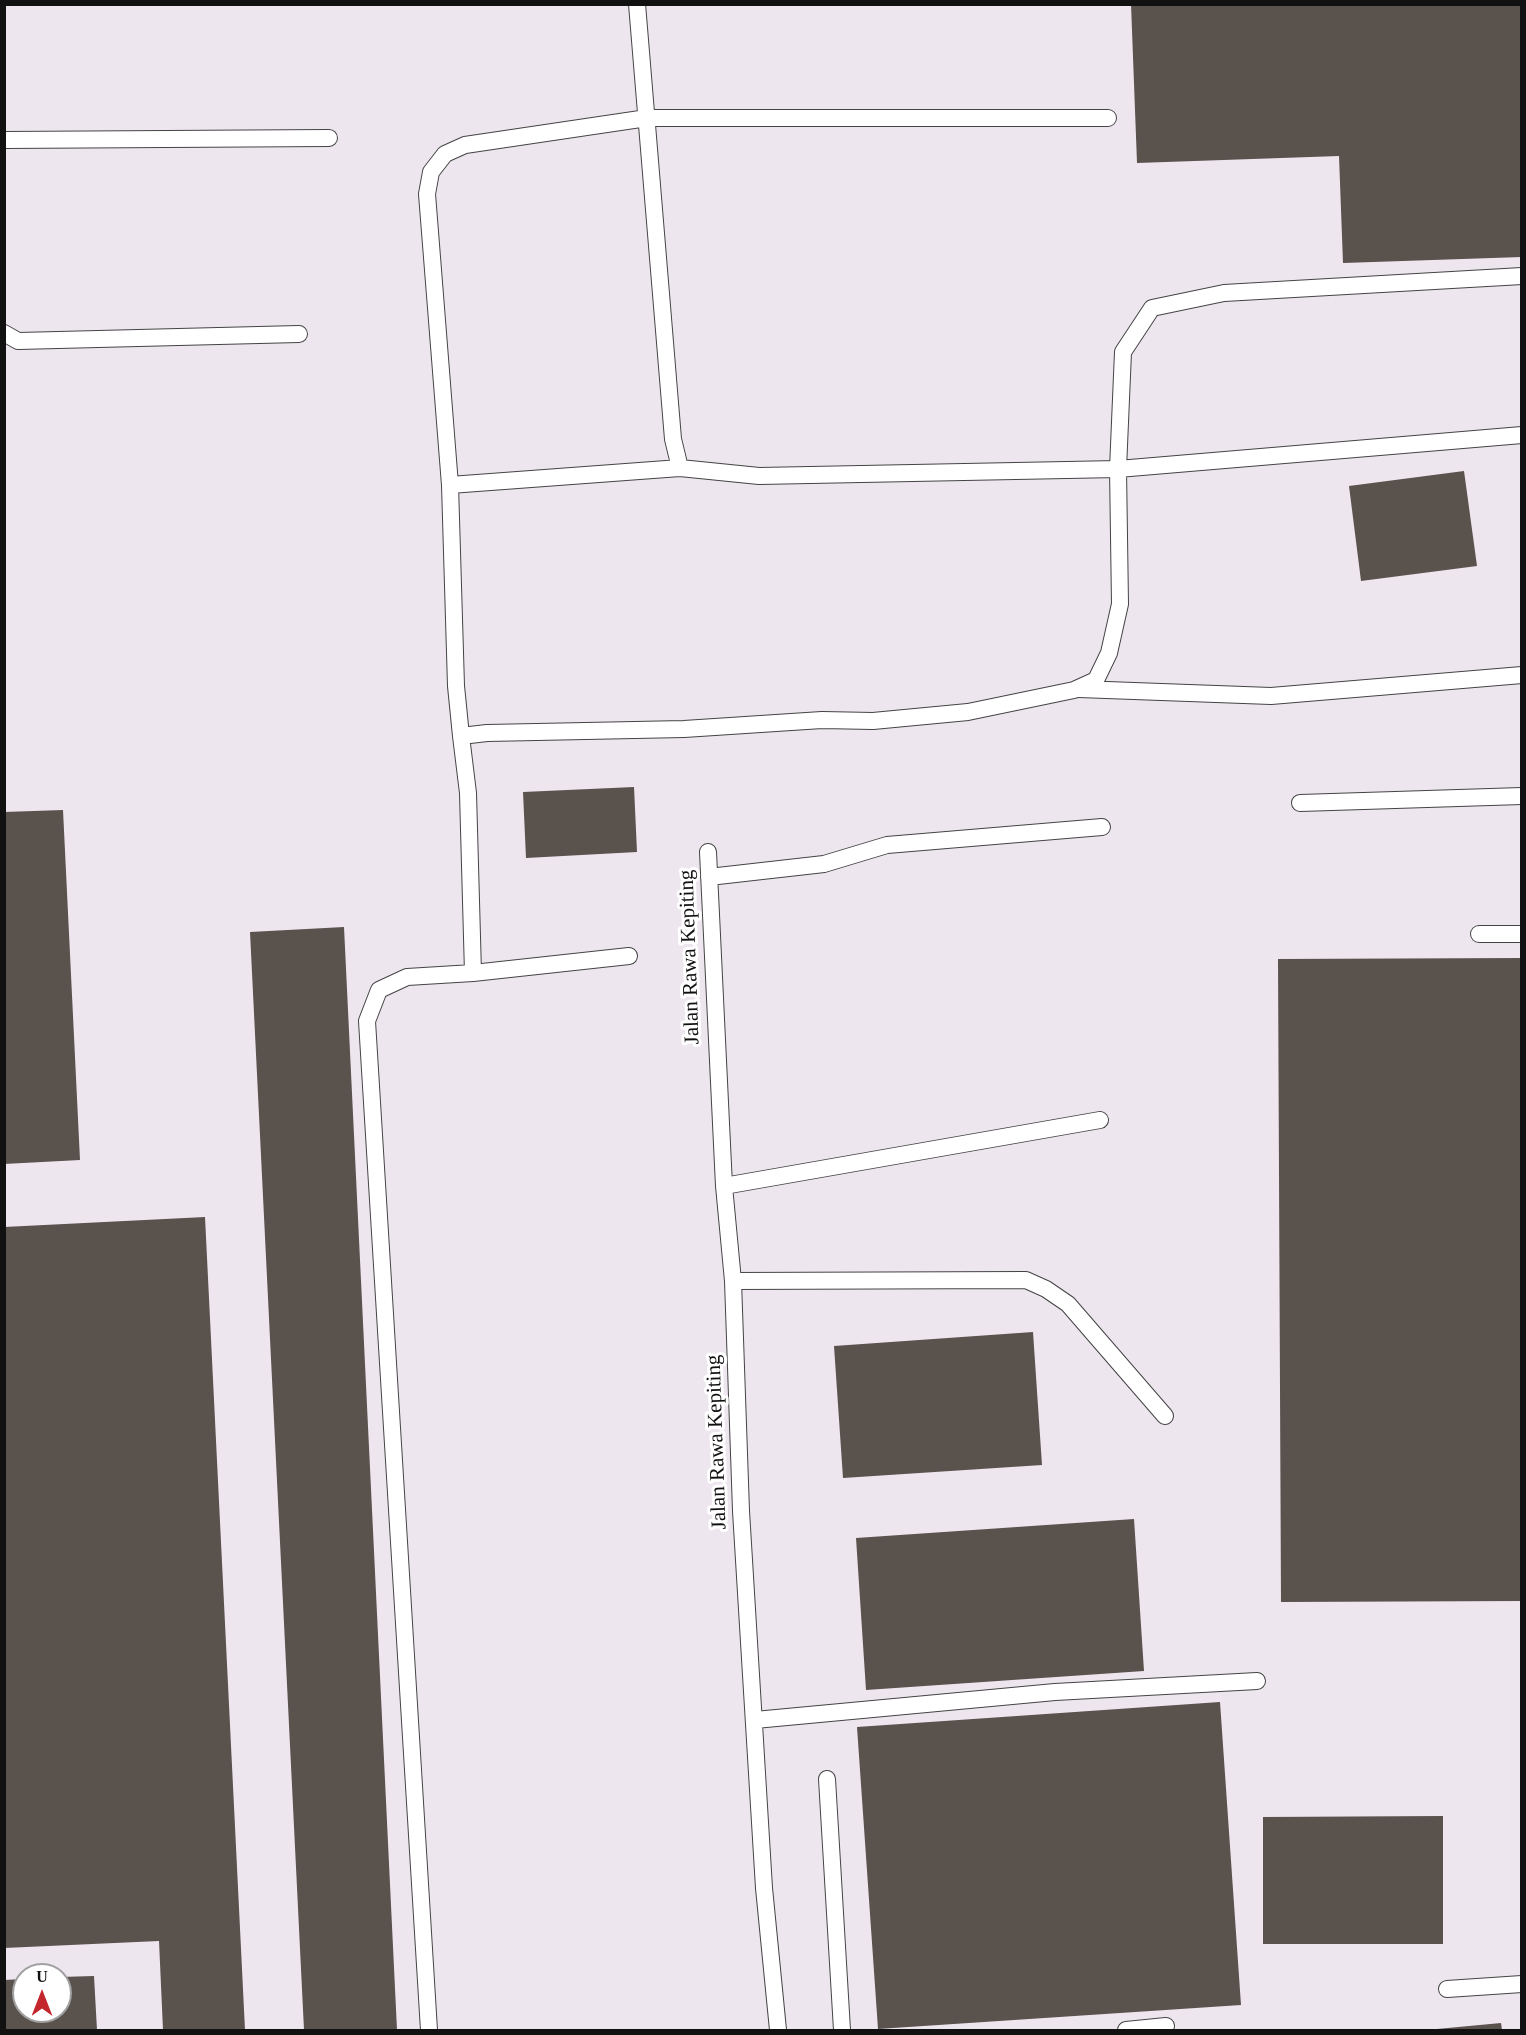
<!DOCTYPE html>
<style>
body{margin:0}
#map{position:relative;width:1526px;height:2035px;overflow:hidden;background:#fffdf5;font-family:Georgia,serif}
canvas{display:block}
.frame{position:absolute;inset:0;border:6px solid #111;pointer-events:none}
.north{position:absolute;left:12px;top:1963px;width:60px;height:60px;box-sizing:border-box;background:#fff;border:2px solid #a0a0a0;border-radius:50%;rotate:0deg;font-size:16px;font-weight:700;line-height:24px;text-align:center;color:#111}
.north::after{content:'';display:block;margin:auto;width:21px;height:27px;background:#c4262e;clip-path:polygon(50% 0,100% 100%,50% 72%,0 100%)}
</style>
<div id="map">
<canvas width="1526" height="2035"></canvas>
<div class="frame"></div>
<div class="north">U</div>
</div>
<script>
const ctx = document.querySelector('canvas').getContext('2d');
ctx.lineJoin = 'round';
function fillPath(path, color) { ctx.fillStyle = color; ctx.fill(path, 'evenodd'); }
const toPath = rows => new Path2D(rows.map(r => 'M' + r).join(''));
function trace(path, color, width, dash) { ctx.strokeStyle = color; ctx.lineWidth = width; ctx.lineCap = dash ? 'butt' : 'round'; ctx.setLineDash(dash || []); ctx.stroke(path); }
function drawText(font, color, halo, rows, align = 'center') {
  ctx.font = font + ' Georgia,serif'; ctx.lineWidth = 6; ctx.setLineDash([]); ctx.textBaseline = 'middle'; ctx.strokeStyle = halo; ctx.fillStyle = color; for (const [text, x, y, turn = 0] of rows) {
    ctx.save(); ctx.translate(x, y); ctx.rotate((+turn || 0) * Math.PI / 180); ctx.textAlign = isNaN(turn) ? turn : align; if (halo) ctx.strokeText(text, 0, 0); ctx.fillText(text, 0, 0); ctx.restore();
  }
}
fillPath(toPath([
 [5,5,1521,5,1521,2030,5,2030],
 [24,1975,60,1975,60,2011,24,2011]
]), '#eee6ef');
fillPath(toPath([
 [1131,4,1522,4,1522,257,1343,263,1339,156,1137,163],
 [1464,471,1477,566,1361,581,1349,486],
 [634,787,637,852,526,858,523,792],
 [63,810,80,1160,4,1164,4,812],
 [344,927,397,2030,304,2030,250,932],
 [1522,958,1522,1601,1281,1602,1278,959],
 [205,1217,245,2030,163,2030,159,1941,4,1948,4,1227],
 [1033,1332,1042,1465,843,1478,834,1346],
 [1134,1519,1144,1671,866,1690,856,1538],
 [1220,1702,1241,2005,878,2029,857,1727],
 [1443,1816,1443,1944,1263,1944,1263,1817],
 [94,1976,97,2030,4,2030,4,1980,24,1979,24,2011,60,2011,60,1977],
 [1501,2023,1502,2030,1437,2030,1437,2029]
]), '#5a524d');
const service = toPath([
 [637,4,673,439,680,468,759,476,1118,469,1522,435],
 [1108,118,647,118,465,145,445,154,431,172,427,194,450,485,456,686,461,736,487,733,684,729,822,720,873,721,968,712,1074,690,1096,680,1109,653,1120,604,1118,469,1123,352,1152,308,1224,293,1522,276],
 [4,140,329,138],
 [4,333,18,341,299,334],
 [450,485,680,468],
 [1079,689,1271,696,1522,675],
 [461,736,468,793,473,973],
 [1300,803,1522,796],
 [708,852,724,1186,733,1281,741,1511,764,1888,778,2030],
 [709,877,824,864,887,845,1102,827],
 [1479,934,1522,934],
 [724,1186,1100,1120],
 [733,1281,1026,1280,1046,1289,1068,1304,1165,1416],
 [755,1720,1055,1692,1257,1681],
 [827,1779,842,2030],
 [1447,1989,1522,1984],
 [429,2030,367,1021,379,990,407,977,473,973,629,956],
 [1126,2030,1166,2026]
]);
trace(service, '#444', 18);
trace(service, '#fff', 16);
drawText('21px', '#111', '#fff', [
 ["Jalan Rawa Kepiting",690,957,-92],
 ["Jalan Rawa Kepiting",717,1442,-92]
]);
</script>
